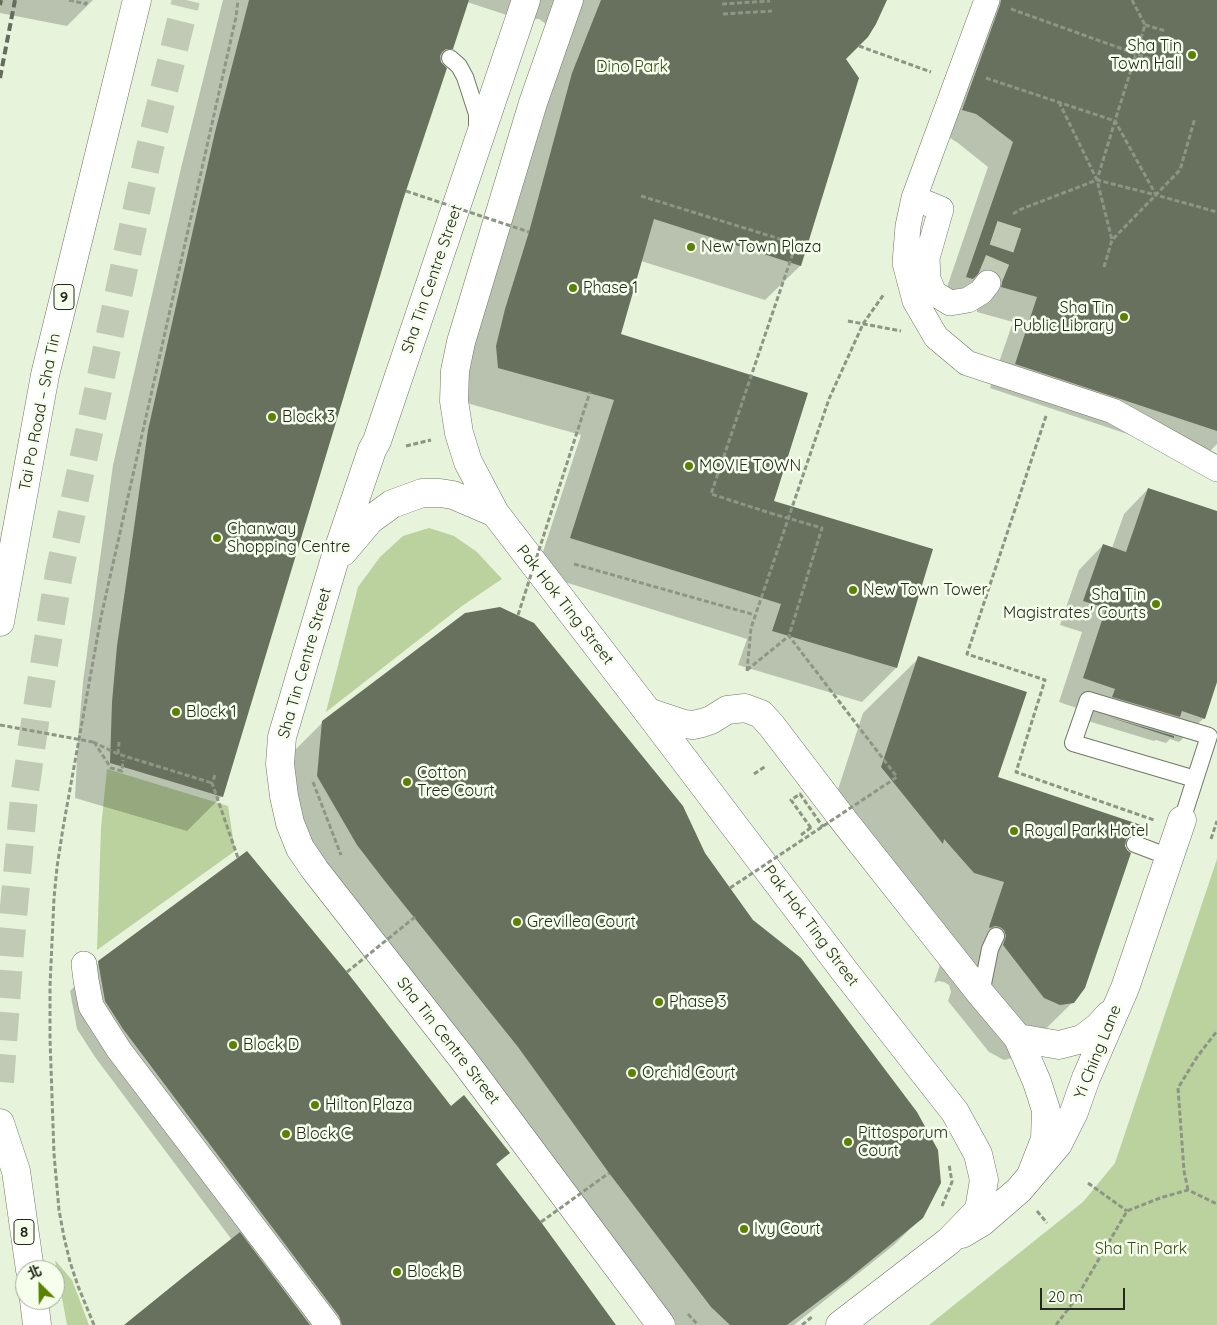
<!DOCTYPE html>
<meta charset="utf-8">
<style>
body{margin:0}
#map{position:relative;width:1217px;height:1325px;overflow:hidden;background:#e8f3db;font-family:Quicksand,"Noto Sans TC",sans-serif}
canvas{display:block}
.north{position:absolute;left:15px;top:1260px;width:50px;height:50px;box-sizing:border-box;background:#f6ffec;border:1px solid #a2a99a;border-radius:50%;rotate:337deg;font-size:14px;font-weight:700;line-height:20px;text-align:center;color:#24281f}
.north::after{content:'';display:block;margin:auto;width:18px;height:22px;background:#5b8100;clip-path:polygon(50% 0,100% 100%,50% 72%,0 100%)}
.scale{position:absolute;left:1040px;top:1288px;width:85px;height:22px;box-sizing:border-box;border:2px solid #24281f;border-top:0;padding-left:6px;font-size:15px;line-height:18px;white-space:nowrap;color:#24281f;-webkit-text-stroke:4px #f6ffec;paint-order:stroke}
</style>
<div id="map">
<canvas width="1217" height="1325"></canvas>
<div class="north">北</div>
<div class="scale">20 m</div>
</div>
<script>
const ctx = document.querySelector('canvas').getContext('2d');
ctx.lineJoin = 'round';
function fillPath(path, color) { ctx.fillStyle = color; ctx.fill(path, 'evenodd'); }
const toPath = rows => new Path2D(rows.map(r => 'M' + r).join(''));
function trace(path, color, width, dash) { ctx.strokeStyle = color; ctx.lineWidth = width; ctx.lineCap = dash ? 'butt' : 'round'; ctx.setLineDash(dash || []); ctx.stroke(path); }
function drawText(font, color, halo, rows, align = 'center') {
  ctx.font = font + ' Quicksand,sans-serif'; ctx.lineWidth = 5; ctx.setLineDash([]); ctx.textBaseline = 'middle'; ctx.strokeStyle = halo; ctx.fillStyle = color; for (const [text, x, y, turn = 0] of rows) {
    ctx.save(); ctx.translate(x, y); ctx.rotate((+turn || 0) * Math.PI / 180); ctx.textAlign = isNaN(turn) ? turn : align; if (halo) ctx.strokeText(text, 0, 0); ctx.fillText(text, 0, 0); ctx.restore();
  }
}
fillPath(toPath([
 [429,528,454,536,477,552,502,579,462,606,326,712,358,587,380,557,403,536],
 [107,769,228,806,235,851,97,950,101,828],
 [1217,859,1217,1325,929,1325,1083,1202,1115,1163],
 [55,1260,72,1280,89,1325,67,1325]
]), '#bbd29e');
fillPath(toPath([
 [0,0,93,0,67,26,0,13],
 [223,0,883,0,845,59,800,266,765,300,641,261,620,334,772,502,896,668,862,702,738,665,747,639,536,573,581,435,463,402,462,381,549,29,546,24,539,19,531,19,525,21,467,2,452,48,439,61,402,200,222,796,187,831,75,798,78,738,83,682,113,465,181,168],
 [976,0,1217,0,1217,444,1202,459,990,388,1013,322,977,312,977,302,942,302,988,167,958,143,950,138,938,135],
 [1148,489,1217,512,1217,680,1204,718,1179,742,1170,739,1166,743,1156,740,1154,741,1088,721,1091,713,1059,702,1082,632,1060,625,1079,570,1103,545,1112,548,1124,514],
 [919,658,997,778,1137,834,1124,846,1073,1002,1017,1057,1004,1060,989,1052,948,1001,951,992,949,985,944,982,938,981,934,983,949,937,890,895,887,898,827,823,863,713],
 [323,722,704,853,922,1217,894,1245,794,1325,676,1325,330,872,290,804,295,750],
 [99,962,451,1108,508,1153,496,1165,615,1325,126,1325,232,1240,95,1057,77,1029,70,991]
]), '#0003');
fillPath(toPath([
 [249,0,469,0,453,49,446,49,442,52,440,56,441,62,447,68,403,200,223,797,110,763,112,702,117,646,148,430,215,132],
 [601,0,887,0,876,24,868,37,846,59,859,78,801,266,654,219,621,334,808,393,774,501,933,549,897,668,772,631,781,604,570,538,614,400,498,368,496,346,505,309,529,232,572,73],
 [1001,0,1217,0,1217,431,1015,364,1037,297,1001,287,1002,284,1001,277,997,272,990,269,982,270,973,279,966,277,1013,142,983,119,976,114,962,110,1000,5],
 [1148,488,1217,511,1217,682,1205,719,1182,711,1180,717,1112,697,1115,689,1083,678,1106,608,1083,601,1103,544,1126,552],
 [500,607,534,623,683,806,705,853,753,920,801,958,917,1112,938,1150,941,1183,923,1218,847,1280,787,1325,730,1325,711,1307,609,1173,518,1047,384,880,357,845,317,776,322,721,465,613],
 [918,656,1027,692,998,777,1141,825,1138,835,1133,834,1129,836,1126,840,1125,846,1128,851,1131,853,1085,988,1074,1003,1060,1005,1044,998,1003,945,1006,936,1004,930,1000,927,995,926,990,928,989,927,1004,882,974,873,944,839,943,844,881,767],
 [1106,716,1174,736,1174,738],
 [247,851,347,972,451,1106,464,1095,510,1153,496,1164,541,1222,616,1325,342,1325,339,1316,123,1029,105,1001,98,961],
 [240,1232,310,1325,124,1325,187,1274]
]), '#68715d');
trace(toPath([
 [988,283,998,259,1013,214]
]), '#c1cab5', 25, [25, 12]);
trace(toPath([
 [0,1082,10,950,24,798,39,695,59,573,148,156,186,0]
]), '#c1cab5', 28, [28, 14]);
const service = toPath([
 [450,58,459,66,465,77,477,114,477,129],
 [1182,820,1209,736,1088,700,1073,743,1195,779],
 [1135,844,1169,857],
 [981,994,990,949,996,936]
]);
const pedestrian = toPath([
 [987,0,914,198,908,226,905,263,915,301,936,337,967,363,1113,411,1217,469],
 [914,198,941,209,927,258,928,279,934,293,950,303,968,300,981,292,988,283],
 [84,964,86,980,91,1006,119,1050,328,1325]
]);
const minor = toPath([
 [648,712,684,724,693,725,702,723,711,720,727,710,745,708,761,714,771,725,845,822,981,994,1018,1038,1037,1082,1046,1110,1045,1139,1031,1175],
 [1018,1038,1059,1045,1082,1039,1098,1027,1109,1015],
 [962,1234,982,1222,1019,1190,1058,1144,1074,1112,1086,1078,1125,988,1182,820]
]);
const secondary = toPath([
 [526,0,377,441,372,450,334,562,282,737,280,764,284,796,290,823,300,848,315,870,462,1058,661,1325],
 [569,0,533,103,461,342,455,371,454,401,459,433,468,462,495,513,648,712,846,973,955,1112,978,1154,984,1180,979,1210,949,1241,840,1325],
 [343,552,370,520,392,504,422,493,440,493,453,495,495,513]
]);
const trunk = toPath([
 [0,622,45,375,137,0],
 [0,1123,16,1171,30,1270],
 [34,1300,37,1325]
]);
trace(service, '#6e7863', 18);
trace(pedestrian, '#6e7863', 26);
trace(minor, '#6e7863', 29);
trace(secondary, '#6e7863', 29);
trace(trunk, '#6e7863', 29);
trace(toPath([
 [69,0,86,4,87,0],
 [1132,0,1145,25,1115,121,1156,195,1217,212],
 [722,4,770,1],
 [1011,9,1156,61],
 [723,14,772,11],
 [1145,25,1166,31],
 [859,46,931,72],
 [986,78,1115,121,1097,180],
 [1059,102,1097,180,1112,240],
 [641,196,796,244,711,494,770,513],
 [1013,214,1019,210,1097,180,1156,195],
 [1104,267,1112,240,1180,170,1195,118],
 [848,321,901,331],
 [1046,416,967,654,1045,680,1016,772,1154,820],
 [406,446,431,440],
 [574,564,755,615],
 [747,670,789,636],
 [747,671,751,628,829,399,863,324,884,294],
 [93,742,118,754,212,783],
 [94,742,111,768,122,771,123,760],
 [118,754,119,742],
 [754,774,766,766],
 [215,775,212,783,238,858],
 [313,782,341,855],
 [801,835,813,826],
 [1211,839,1217,821],
 [1088,1183,1127,1211],
 [1188,1190,1184,1171,1178,1088,1197,1057,1217,1031],
 [942,1206,952,1182,949,1164],
 [1037,1211,1047,1223],
 [688,1314,698,1325],
 [94,1325,78,1286,70,1262,64,1237,59,1210,54,1154,50,1039,50,986,54,898,57,867,63,828,101,617,236,17,238,0],
 [802,1325,813,1316],
 [1056,1325,1075,1300,1127,1211,1160,1198,1188,1190,1217,1204]
]), '#8d9584', 3, [5, 2.5]);
trace(service, '#fff', 16);
trace(pedestrian, '#fff', 25);
trace(minor, '#fff', 28);
trace(secondary, '#fff', 28);
trace(trunk, '#fff', 28);
trace(toPath([
 [0,5,1,0],
 [0,78,15,0]
]), '#656b5d', 4, [8, 4]);
trace(toPath([
 [406,191,529,232],
 [518,615,590,392],
 [0,725,93,742],
 [811,828,791,800,800,794,823,827],
 [730,888,897,777,789,636,822,528,770,513],
 [347,972,415,917],
 [541,1222,609,1173]
]), '#8d9584', 3, [5, 2.5]);
for (const [x, y, r, color] of [
 [1192,55,5,"#5b8100"],
 [691,247,5,"#5b8100"],
 [573,288,5,"#5b8100"],
 [1124,317,5,"#5b8100"],
 [272,417,5,"#5b8100"],
 [689,466,5,"#5b8100"],
 [217,538,5,"#5b8100"],
 [853,590,5,"#5b8100"],
 [1156,604,5,"#5b8100"],
 [176,712,5,"#5b8100"],
 [407,782,5,"#5b8100"],
 [1014,831,5,"#5b8100"],
 [517,922,5,"#5b8100"],
 [659,1002,5,"#5b8100"],
 [233,1045,5,"#5b8100"],
 [632,1073,5,"#5b8100"],
 [315,1105,5,"#5b8100"],
 [286,1134,5,"#5b8100"],
 [848,1142,5,"#5b8100"],
 [744,1229,5,"#5b8100"],
 [397,1272,5,"#5b8100"]
]) { const dot = new Path2D(); dot.arc(x, y, r, 0, 2 * Math.PI); ctx.fillStyle = color; ctx.fill(dot); trace(dot, '#f6ffec', 2); }
for (const [x, y, w] of [
 [64,297,20],
 [24,1232,20]
]) { const box = new Path2D(); box.roundRect(x - w / 2, y - 12.5, w, 25, 4); ctx.fillStyle = '#f6ffec'; ctx.fill(box); trace(box, '#24281f', 1); }
drawText('bold 15px', '#24281f', null, [
 ["9",64,297],
 ["8",24,1232]
]);
drawText('16px', '#24281f', '#f6ffec', [
 ["Sha Tin",1182,46,"right"],
 ["Town Hall",1182,64,"right"],
 ["New Town Plaza",701,247],
 ["Phase 1",583,288],
 ["Sha Tin",1114,308,"right"],
 ["Public Library",1114,326,"right"],
 ["Block 3",282,417],
 ["MOVIE TOWN",699,466],
 ["Chanway",227,529],
 ["Shopping Centre",227,547],
 ["New Town Tower",863,590],
 ["Sha Tin",1146,595,"right"],
 ["Magistrates' Courts",1146,613,"right"],
 ["Block 1",186,712],
 ["Cotton",417,773],
 ["Tree Court",417,791],
 ["Royal Park Hotel",1024,831],
 ["Grevillea Court",527,922],
 ["Phase 3",669,1002],
 ["Block D",243,1045],
 ["Orchid Court",642,1073],
 ["Hilton Plaza",325,1105],
 ["Pittosporum",858,1133],
 ["Court",858,1151],
 ["Block C",296,1134],
 ["Ivy Court",754,1229],
 ["Block B",407,1272]
], 'left');
drawText('16px', '#384c18', '#f6ffec', [
 ["Dino Park",632,67],
 ["Sha Tin Park",1141,1249]
]);
drawText('16px', '#24281f', '#f6ffec', [
 ["Sha Tin Centre Street",432,279,-71],
 ["Tai Po Road – Sha Tin",40,412,-79],
 ["Pak Hok Ting Street",565,605,52],
 ["Sha Tin Centre Street",305,663,-74],
 ["Pak Hok Ting Street",811,926,53],
 ["Sha Tin Centre Street",448,1041,52],
 ["Yi Ching Lane",1098,1052,-68]
]);
</script>
